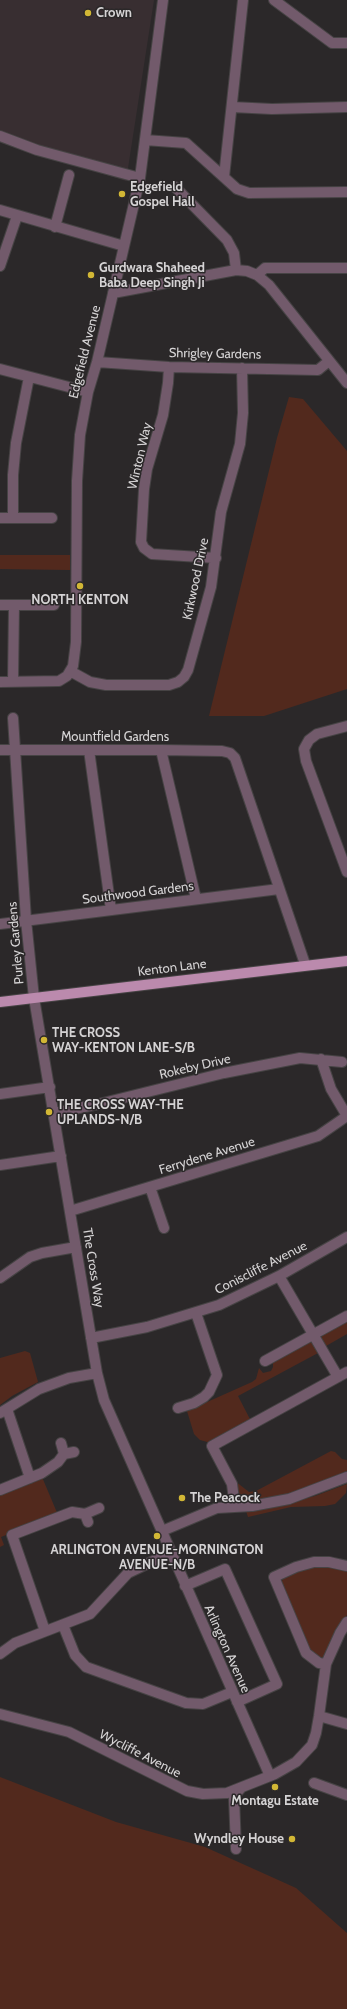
<!DOCTYPE html>
<style>
body{margin:0}
canvas{display:block;background:#2b2829}
</style>
<canvas width="347" height="2009"></canvas>
<script>
const ctx = document.querySelector('canvas').getContext('2d');
ctx.lineJoin = 'round';
function fillPath(path, color) { ctx.fillStyle = color; ctx.fill(path, 'evenodd'); }
const toPath = rows => new Path2D(rows.map(r => 'M' + r).join(''));
function trace(path, color, width, dash) { ctx.strokeStyle = color; ctx.lineWidth = width; ctx.lineCap = dash ? 'butt' : 'round'; ctx.setLineDash(dash || []); ctx.stroke(path); }
function drawText(font, color, halo, rows, align = 'center') {
  ctx.font = font + ' Cabin,sans-serif'; ctx.lineWidth = 3; ctx.setLineDash([]); ctx.textBaseline = 'middle'; ctx.strokeStyle = halo; ctx.fillStyle = color; for (const [text, x, y, turn = 0] of rows) {
    ctx.save(); ctx.translate(x, y); ctx.rotate((+turn || 0) * Math.PI / 180); ctx.textAlign = isNaN(turn) ? turn : align; if (halo) ctx.strokeText(text, 0, 0); ctx.fillText(text, 0, 0); ctx.restore();
  }
}
fillPath(toPath([
 [0,0,154,0,126,181,0,142]
]), '#382e31');
fillPath(toPath([
 [289,397,303,399,347,451,347,689,264,716,209,716,277,438],
 [0,555,70,555,70,570,0,569],
 [347,1320,347,1334,326,1346,321,1338,324,1332],
 [306,1342,312,1342,318,1353,238,1396,252,1423,211,1443,200,1440,194,1434,187,1411,252,1382,256,1379,259,1368,263,1373,271,1371,273,1367,273,1359],
 [25,1351,30,1353,38,1382,12,1396,0,1405,0,1358],
 [331,1451,335,1452,342,1459,347,1460,347,1474,307,1489,264,1501,241,1501,238,1495,235,1481,249,1492,256,1491],
 [42,1477,58,1515,1,1537,4,1545,0,1547,0,1494],
 [347,1484,346,1493,335,1504,325,1506,291,1507,248,1517,246,1511,262,1509,315,1496],
 [326,1565,347,1570,347,1615,339,1627,327,1657,323,1658,306,1650,280,1586,284,1576,314,1566],
 [0,1777,116,1822,205,1847,296,1888,347,1933,347,2009,0,2009]
]), '#52291d');
const minor = toPath([
 [274,0,332,43,347,43],
 [232,107,272,109,347,107],
 [0,136,37,150,140,178],
 [145,140,186,143,237,189,249,193,347,192],
 [224,177,243,0],
 [175,187,227,240,234,253,236,270],
 [0,210,124,246],
 [55,227,69,175],
 [0,266,17,216],
 [257,275,265,268,347,268],
 [113,293,236,270,247,271,257,275,269,285,347,383],
 [97,362,169,367,318,370,329,361],
 [169,367,168,383,163,415,147,469,144,489,141,542,144,548,152,554,216,558],
 [0,369,88,392],
 [0,518,52,518],
 [13,518,13,475,16,443,29,377],
 [0,605,54,605],
 [70,671,90,682,106,685,169,685,178,682,184,677,188,670,211,587,221,512,240,444,243,413,242,368],
 [0,682,59,681,67,676,73,666,76,642,77,481,80,435,88,392,97,362,140,178,163,0],
 [13,682,14,605],
 [13,718,26,920,34,998,97,1373,104,1400,270,1776],
 [347,726,317,734,309,740,304,749,306,761,347,872],
 [0,750,161,750,222,751,230,753,235,758,305,964],
 [89,750,111,910],
 [161,750,196,899],
 [0,924,279,889],
 [321,1059,331,1089,347,1116],
 [0,1094,50,1087],
 [54,1113,99,1104,224,1073,300,1058,342,1062],
 [0,1165,61,1156],
 [150,1187,164,1228],
 [70,1211,305,1140,318,1136,347,1116],
 [279,1276,338,1377],
 [0,1278,30,1257,42,1253,76,1247],
 [91,1338,147,1327,219,1305,279,1276,347,1237],
 [265,1361,347,1316],
 [178,1408,194,1403,204,1397,209,1392,217,1375,196,1313],
 [7,1409,30,1478],
 [0,1413,39,1389,69,1378,97,1373],
 [61,1443,64,1454,74,1452],
 [0,1490,42,1473,58,1462,64,1454],
 [235,1507,232,1484,212,1446,347,1372],
 [88,1522,85,1514,99,1508],
 [162,1531,217,1508,252,1506,289,1499,347,1477],
 [185,1586,225,1569,277,1684,237,1702],
 [63,1625,75,1655,86,1667,186,1703,203,1704,232,1692],
 [45,1631,12,1535,72,1512,85,1514],
 [0,1654,15,1643,90,1614,128,1573,170,1553],
 [326,1664,319,1663,306,1653,274,1577,296,1567,314,1562,329,1562,347,1566],
 [0,1714,69,1732,187,1791,203,1794,227,1793,275,1774,296,1762,312,1745,316,1733,319,1716,326,1664,340,1633,347,1622],
 [319,1716,347,1724],
 [314,1783,347,1795],
 [236,1849,234,1796,241,1788]
]);
const major = toPath([
 [0,1002,347,961]
]);
trace(minor, '#464344', 12);
trace(major, '#464344', 12);
trace(minor, '#725a6b', 10);
trace(major, '#bb8aad', 10);
for (const [x, y, r, color] of [
 [88,13,4,"#d2b735"],
 [122,194,4,"#d2b735"],
 [91,275,4,"#d2b735"],
 [80,586,4,"#d2b735"],
 [44,1040,4,"#d2b735"],
 [49,1112,4,"#d2b735"],
 [182,1498,4,"#d2b735"],
 [157,1536,4,"#d2b735"],
 [275,1787,4,"#d2b735"],
 [292,1839,4,"#d2b735"]
]) { const dot = new Path2D(); dot.arc(x, y, r, 0, 2 * Math.PI); ctx.fillStyle = color; ctx.fill(dot); trace(dot, '#2b2829', 1.5); }
drawText('bold 13px', '#d5d3d4', '#2b2829', [
 ["Crown",96,13],
 ["Edgefield",130,187],
 ["Gospel Hall",130,202],
 ["Gurdwara Shaheed",99,268],
 ["Baba Deep Singh Ji",99,283],
 ["NORTH KENTON",80,600,"center"],
 ["THE CROSS",52,1033],
 ["WAY-KENTON LANE-S/B",52,1048],
 ["THE CROSS WAY-THE",57,1105],
 ["UPLANDS-N/B",57,1120],
 ["The Peacock",190,1498],
 ["ARLINGTON AVENUE-MORNINGTON",157,1550,"center"],
 ["AVENUE-N/B",157,1565,"center"],
 ["Montagu Estate",275,1801,"center"],
 ["Wyndley House",284,1839,"right"]
], 'left');
drawText('13px', '#d5d3d4', '#2b2829', [
 ["Edgefield Avenue",85,352,-76],
 ["Shrigley Gardens",215,354,1],
 ["Winton Way",140,456,-77],
 ["Kirkwood Drive",196,579,-78],
 ["Mountfield Gardens",115,737],
 ["Southwood Gardens",138,893,-7],
 ["Purley Gardens",16,943,-95],
 ["Kenton Lane",172,968,-7],
 ["Rokeby Drive",195,1067,-13],
 ["Ferrydene Avenue",207,1156,-17],
 ["The Cross Way",93,1268,81],
 ["Coniscliffe Avenue",261,1268,-27],
 ["Arlington Avenue",227,1649,66],
 ["Wycliffe Avenue",140,1754,27]
]);
</script>
